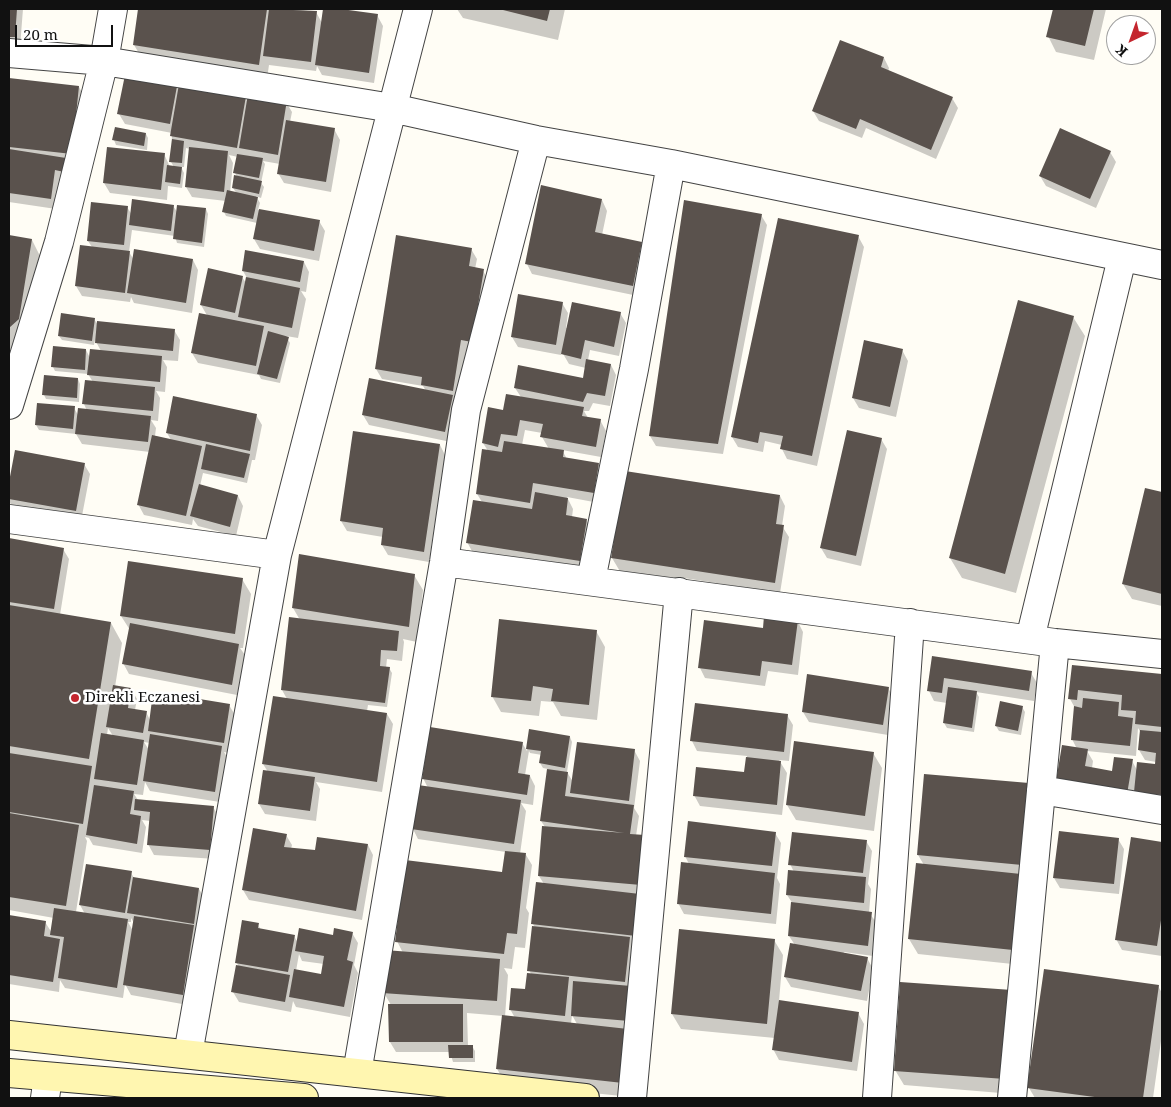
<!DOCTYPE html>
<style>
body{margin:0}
#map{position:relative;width:1171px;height:1107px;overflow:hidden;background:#fffdf5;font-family:"Noto Serif",serif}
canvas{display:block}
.frame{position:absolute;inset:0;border:10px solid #111;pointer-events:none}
.north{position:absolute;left:1106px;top:15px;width:50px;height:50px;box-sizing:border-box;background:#fff;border:1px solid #a0a0a0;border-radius:50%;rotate:222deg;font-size:14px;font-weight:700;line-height:20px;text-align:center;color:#111}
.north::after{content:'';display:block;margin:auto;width:18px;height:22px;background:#c4262e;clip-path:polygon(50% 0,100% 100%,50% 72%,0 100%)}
.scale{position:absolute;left:15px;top:25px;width:98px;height:22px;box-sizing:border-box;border:2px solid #111;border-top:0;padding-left:6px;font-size:15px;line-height:18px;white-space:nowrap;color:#111;-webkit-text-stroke:4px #fff;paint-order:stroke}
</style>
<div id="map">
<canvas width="1171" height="1107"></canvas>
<div class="frame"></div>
<div class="north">K</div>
<div class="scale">20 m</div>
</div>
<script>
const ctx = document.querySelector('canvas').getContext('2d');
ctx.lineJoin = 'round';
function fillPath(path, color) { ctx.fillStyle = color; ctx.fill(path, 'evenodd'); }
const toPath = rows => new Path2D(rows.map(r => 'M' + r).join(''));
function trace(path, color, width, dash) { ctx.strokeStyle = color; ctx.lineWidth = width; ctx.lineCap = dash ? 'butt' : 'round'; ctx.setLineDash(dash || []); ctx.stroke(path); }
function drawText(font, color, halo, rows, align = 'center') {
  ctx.font = font + ' "Noto Serif",serif'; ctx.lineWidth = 5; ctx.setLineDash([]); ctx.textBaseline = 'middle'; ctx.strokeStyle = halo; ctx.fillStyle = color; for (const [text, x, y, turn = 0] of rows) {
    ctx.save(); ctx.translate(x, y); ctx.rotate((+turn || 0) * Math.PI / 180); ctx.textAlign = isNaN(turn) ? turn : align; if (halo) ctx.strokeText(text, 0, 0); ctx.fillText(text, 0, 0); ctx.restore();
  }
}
fillPath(toPath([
 [9,9,23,9,20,47,9,46],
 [140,9,292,9,316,12,322,23,324,9,377,15,383,26,374,83,322,75,317,66,316,71,269,65,267,79,143,60,134,45],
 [457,9,565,9,558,40,463,18],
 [1054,9,1106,9,1094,60,1056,52,1048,36],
 [884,58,889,68,888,72,952,98,958,108,936,159,866,128,862,138,819,121,813,111],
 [9,79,79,87,87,102,70,181,60,180,56,209,9,202],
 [177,87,179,91,245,97,248,103,286,102,292,112,290,122,334,129,340,140,331,192,284,183,278,173,280,164,263,161,265,164,261,183,264,187,261,198,256,196,260,203,258,210,319,221,325,231,319,261,260,249,254,239,257,223,226,216,224,212,226,201,192,197,186,187,190,149,186,148,184,167,181,167,184,173,182,188,168,186,167,200,110,193,104,183,164,154,170,167,174,167,171,162,172,133,125,124,119,114],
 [229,155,238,157,235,173,237,177,233,188,237,194,230,193,233,163],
 [146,134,148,138,147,150,116,145,114,140],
 [1110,152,1116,162,1096,208,1046,186,1040,176],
 [602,200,607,211,602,235,641,243,647,253,638,296,532,274,527,264],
 [173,206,178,213,206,209,208,214,204,247,177,243,175,236,132,230,129,252,134,260,193,260,198,270,192,313,134,303,131,297,130,302,82,296,76,286,92,247,88,241,127,207,132,215],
 [761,215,767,225,723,454,656,446,650,436],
 [9,236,32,240,40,256,27,334,9,351],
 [858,236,864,247,817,466,787,459,782,449,782,445,765,441,763,452,738,447,732,437],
 [471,249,477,259,475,269,483,271,489,281,478,352,467,350,459,400,454,399,458,407,451,442,369,425,363,415,426,391,423,386,382,379,376,369],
 [304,262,309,272,306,292,301,291,306,299,298,338,286,336,290,343,280,383,261,379,259,375,198,363,192,353,208,317,201,305,242,277,246,283,247,278,243,271],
 [562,303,568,313,566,328,620,313,626,323,619,356,590,350,588,360,611,365,616,375,610,406,593,403,589,411,584,411,588,418,600,420,606,431,601,457,562,450,567,459,598,464,604,474,599,503,567,497,573,509,572,517,586,520,592,530,585,571,473,553,467,542,482,502,477,494,488,451,483,443,504,412,521,397,515,388,584,379,586,368,569,364,562,352,561,355,518,347,512,337],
 [525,430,542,433,542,437,549,449,522,445],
 [1073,317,1085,336,1016,593,962,578,950,558],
 [94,319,98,325,174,330,180,340,178,361,163,360,167,367,165,392,156,391,160,398,158,421,151,420,156,428,155,436,171,440,167,433,256,415,262,425,255,460,252,460,247,483,203,473,200,486,238,496,243,506,236,536,198,526,193,519,192,525,144,515,138,504,150,452,82,444,76,434,39,430,36,425,39,404,74,408,78,415,87,411,84,404,93,382,88,374,55,371,53,367,86,350,90,358,101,351,95,340,94,345,62,340,59,336],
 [902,350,908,361,896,417,859,408,853,398],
 [78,379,80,384,79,402,46,399,44,395],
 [354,432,440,445,445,455,429,562,388,555,382,545,383,537,347,531,341,521],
 [881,439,887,449,861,566,827,558,821,548],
 [16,451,84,464,90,474,81,521,13,508,9,501,9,489],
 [1146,489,1162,493,1162,606,1132,599,1123,584],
 [780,496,785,506,782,526,789,537,780,593,684,578,684,583,621,573,612,558],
 [9,539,63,549,69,559,60,615,111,623,122,643,115,687,131,689,137,699,135,710,146,712,150,720,169,704,229,705,235,715,229,753,224,752,227,757,220,802,150,791,145,782,143,795,134,794,138,800,213,807,219,817,216,859,154,855,148,844,150,821,142,820,146,827,142,853,93,845,89,838,85,837,87,841,76,912,85,914,80,905,131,873,134,878,199,889,205,899,188,1005,131,995,125,984,123,998,65,988,60,980,59,992,9,984,9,916,45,922,52,933,54,918,9,910],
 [108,728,113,736,107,735],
 [144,742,150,743,149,750],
 [131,918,134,923,133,931,128,922,131,922],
 [414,575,423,590,417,642,403,639,404,642,402,661,387,659,386,668,389,668,392,673,387,707,368,705,367,711,387,714,393,724,382,792,316,782,320,789,316,821,265,814,259,804,268,772,263,764,287,699,282,690,300,620,293,608],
 [242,579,251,594,243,648,240,648,245,655,237,695,129,674,123,663,130,630,121,616],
 [798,622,803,632,798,675,768,671,765,686,705,678,700,668,764,629],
 [596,631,605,647,597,720,561,716,553,702,541,701,539,716,501,712,492,696],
 [933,658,1031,673,1037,683,1034,701,976,692,979,697,974,732,947,728,944,723,947,703,934,701,929,691],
 [1073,666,1162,675,1162,804,1132,809,1063,797,1077,749,1072,739,1075,708,1070,699],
 [1138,728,1141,733,1139,750,1145,760,1156,762,1156,765,1137,770,1132,761,1113,772,1092,768,1093,761,1087,751,1136,756],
 [808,676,888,688,894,698,888,735,809,722,803,712],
 [1022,707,1025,712,1021,735,999,731,996,726],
 [787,715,793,725,789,761,779,760,787,773,782,815,700,806,694,795,746,773,747,756,697,751,692,741],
 [530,731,570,737,572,742,567,772,573,782,634,750,640,761,634,808,639,816,636,836,645,836,631,1097,506,1084,497,1069,503,1016,467,1013,468,1046,472,1046,475,1051,475,1062,453,1062,450,1052,396,1052,390,1042,391,1005,384,993,403,953,397,941,504,874,506,852,418,839,413,829,428,788,423,778,522,743,527,751],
 [529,751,530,753,542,755,540,763,543,768,548,769,541,821,545,827,543,827,539,876,544,884,533,924,535,928,529,970,531,974,526,991,510,1009,515,1018,505,1017,508,975,504,968,512,969,515,947,525,948,529,913,526,908,532,865,526,855,520,854,526,811,521,803,533,805,535,786,530,776,525,775],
 [572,1015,577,1024,571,1024],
 [873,753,882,768,874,831,796,820,787,805],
 [925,776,1028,784,1022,965,918,954,909,939,924,865,918,855],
 [775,833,781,843,777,878,780,884,776,924,684,914,678,903,689,864,685,856],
 [286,835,292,845,291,849,317,852,368,845,373,855,362,920,249,900,243,890],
 [1132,838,1162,843,1162,956,1122,950,1116,939],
 [1118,839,1124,849,1119,894,1060,888,1054,878],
 [866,841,872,851,868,884,871,889,869,913,877,923,873,956,844,952,843,954,867,958,873,969,867,1001,791,987,785,977,795,945,789,936,793,904,787,895,794,872,790,864],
 [258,925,261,930,294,936,298,943,352,933,358,943,354,965,358,973,350,1017,296,1007,293,1001,291,1012,239,1002,233,992,238,965,236,962],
 [299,954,302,961,324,964,322,976,296,971],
 [680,930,774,940,783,955,779,1001,858,1013,864,1024,857,1071,779,1060,773,1049,775,1038,681,1029,672,1014],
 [1158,986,1162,993,1162,1034,1153,1098,1035,1098,1029,1088],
 [1011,991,1013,1094,904,1085,895,1070]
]), '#0003');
fillPath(toPath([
 [9,9,17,9,15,37,9,37],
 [138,9,267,9,259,65,133,45],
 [269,9,317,11,311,62,263,56],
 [323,9,341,9,378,14,369,73,315,65],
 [499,9,550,9,547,21],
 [1053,9,1094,9,1085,46,1046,37],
 [840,40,884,57,881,67,953,97,931,150,860,119,856,129,812,111],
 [125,75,177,86,170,124,117,114],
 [9,78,79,86,72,154,9,147],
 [179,84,246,96,237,148,170,136],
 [248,94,287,100,278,155,239,148],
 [286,120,335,128,326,182,277,174],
 [115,127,146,133,144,146,112,140],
 [1060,128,1111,151,1090,199,1039,176],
 [172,139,184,141,182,163,169,162],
 [107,147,165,153,161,190,103,183],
 [189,147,228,151,224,192,185,187],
 [9,149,66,158,64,172,55,170,51,199,9,193],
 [237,154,263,158,259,178,233,173],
 [167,165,182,167,180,184,165,182],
 [234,175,262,181,259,194,232,188],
 [541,185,602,199,595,232,642,242,633,286,525,264],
 [227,190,258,197,253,219,222,212],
 [132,199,174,205,171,231,129,225],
 [684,200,762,214,718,444,649,436],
 [91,202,128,206,124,245,87,241],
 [177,205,206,208,202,243,173,239],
 [259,209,320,220,314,251,253,239],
 [778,218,859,235,812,456,780,449,783,436,760,432,758,443,731,437],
 [9,235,32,239,19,319,9,328],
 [396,235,472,248,469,266,484,269,472,342,461,340,453,391,421,385,422,377,375,369],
 [80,245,130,251,125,293,75,286],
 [134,249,193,259,186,303,127,293],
 [245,250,304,261,300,282,242,271],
 [208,268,243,276,235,313,200,305],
 [246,277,300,288,292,328,238,317],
 [518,294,563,302,556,345,511,337],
 [1018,300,1074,316,1005,574,949,558],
 [572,302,621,312,614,347,585,340,581,359,561,354],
 [61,313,95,318,92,341,58,336],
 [199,313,264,326,256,366,191,353],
 [97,321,175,329,173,351,95,343],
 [268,331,289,337,277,379,257,374],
 [864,340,903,349,890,407,852,398],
 [53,346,86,349,85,370,51,367],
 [90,349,162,356,160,382,87,375],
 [586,359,611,364,605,396,587,393,583,402,514,388,518,365,583,378],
 [44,375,78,378,77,398,42,395],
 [369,378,453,395,445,432,362,415],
 [85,380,155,387,153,411,82,404],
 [506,394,584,407,582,416,601,419,596,447,540,437,543,424,520,420,517,436,501,434,498,447,482,443,488,407,503,410],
 [173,396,257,414,250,451,166,433],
 [37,403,75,406,73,429,35,425],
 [78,408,151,416,148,442,75,434],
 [847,430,882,438,856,556,820,548],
 [353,431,440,444,424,552,381,545,383,528,340,521],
 [152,435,202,446,186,516,137,505],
 [504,441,564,450,563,457,599,463,594,493,533,483,530,503,476,494,482,449,502,452],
 [206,444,250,454,244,478,201,469],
 [15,450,85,463,76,511,9,499,9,482],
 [625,471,780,495,776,524,784,525,775,583,611,558],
 [199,484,238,495,230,527,190,516],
 [1145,488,1162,492,1162,594,1122,584],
 [535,492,568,498,566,515,587,519,580,561,466,543,473,500,532,509],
 [9,538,64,548,54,609,9,602],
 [299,554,415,574,409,627,292,608],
 [128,561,243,578,235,634,120,616],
 [9,605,111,622,89,759,9,746],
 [764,616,798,620,792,665,762,661,760,676,698,668,704,620,763,628],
 [289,617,399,631,397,651,381,650,380,666,390,667,385,703,281,690],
 [499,619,597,630,589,705,551,701,553,689,533,686,531,701,491,697],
 [130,623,239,644,232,685,122,664],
 [932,656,1032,671,1029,691,944,678,942,693,927,691],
 [1072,665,1162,674,1162,727,1135,724,1136,711,1121,710,1122,695,1078,690,1077,700,1068,699],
 [807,674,889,687,883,725,802,712],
 [113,685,131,688,128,708,147,711,143,733,106,727],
 [948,687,977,691,972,728,943,723],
 [169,694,230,704,224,743,148,731,152,700,168,703],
 [273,696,387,713,377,782,262,764],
 [1083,698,1119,702,1118,716,1133,718,1130,746,1071,740,1074,706,1082,708],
 [1000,701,1023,706,1018,731,995,726],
 [695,703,788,714,784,752,690,741],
 [430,727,523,742,518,773,530,775,527,795,422,779],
 [529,729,570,736,565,768,539,763,541,751,526,749],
 [1140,730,1162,732,1162,795,1134,792,1137,762,1155,764,1156,753,1138,750],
 [101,733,144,740,137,785,94,779],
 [150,734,222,746,215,792,143,781],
 [794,741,874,752,865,816,786,805],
 [577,742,635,749,629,801,570,793],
 [1062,745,1088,749,1085,766,1112,771,1114,757,1133,759,1126,800,1055,787],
 [9,753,92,766,83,824,9,812],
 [746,757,781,761,777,805,693,796,696,767,744,772],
 [547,769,568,772,565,796,634,805,630,834,645,835,641,885,538,876,542,826,624,833,540,821],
 [263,770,315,777,310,811,258,804],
 [924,774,1029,783,1022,865,917,855],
 [94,785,134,791,130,814,141,816,137,844,86,835],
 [418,785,521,800,514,844,411,829],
 [135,799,214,806,210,850,147,845,150,812,134,810],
 [9,813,79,825,66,906,9,897],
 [688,821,776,832,772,866,684,857],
 [253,828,287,834,284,847,315,850,317,837,368,844,356,911,242,890],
 [1059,831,1119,838,1114,884,1053,878],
 [792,832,867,840,863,873,788,865],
 [1131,837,1162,842,1162,914,1157,946,1115,940],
 [505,851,526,853,517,934,507,933,504,954,395,942,405,860,502,872],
 [681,862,775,873,771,914,677,904],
 [916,863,1021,874,1013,950,908,939],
 [86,864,132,871,125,913,79,905],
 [788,870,866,877,864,903,786,895],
 [133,877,199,888,194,924,127,913],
 [536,882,640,894,636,936,531,924],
 [791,902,872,912,868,946,788,936],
 [54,908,128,919,117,988,58,978,64,937,50,935],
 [9,915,46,921,44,936,60,939,53,982,9,975],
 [134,916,194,925,183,995,123,985],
 [242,920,259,923,258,928,295,935,288,972,235,963],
 [532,926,630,937,625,982,527,971],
 [299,928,333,935,334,928,353,932,347,960,353,962,344,1007,289,997,294,969,321,974,324,956,295,951],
 [679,929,775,939,767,1024,671,1014],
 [790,943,868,957,861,991,784,977],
 [385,950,500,959,497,1001,382,993],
 [236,965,290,975,285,1002,231,992],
 [1044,969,1159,985,1143,1098,1102,1098,1027,1088],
 [527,973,569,977,565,1016,509,1010,511,988,525,989],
 [573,981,631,986,629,1021,571,1016],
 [900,982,1012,990,1005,1079,894,1071],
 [779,1000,859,1012,852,1062,772,1050],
 [388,1004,463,1004,463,1042,389,1042],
 [502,1015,628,1029,623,1083,496,1069],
 [448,1045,473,1045,473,1058,449,1058]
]), '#5a524d');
const minor = toPath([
 [9,53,104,61,392,108,536,140,671,164,1162,265],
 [9,405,59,242,104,61,113,9],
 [9,519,277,555],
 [444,562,1055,643,1162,654],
 [591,580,634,369,671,164],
 [1030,639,1122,258],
 [1041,790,1162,810],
 [188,1054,277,555,418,9],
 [357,1073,444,562,466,410,536,140],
 [45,1098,48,1077],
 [632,1098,679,592],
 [877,1098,910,623],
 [1012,1098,1055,643]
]);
const secondary = toPath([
 [9,1035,585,1098],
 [9,1073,304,1098]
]);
trace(minor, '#444', 30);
trace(secondary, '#333', 30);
trace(minor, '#fff', 28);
trace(secondary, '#fff6b0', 28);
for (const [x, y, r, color] of [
 [75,698,5,"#c4262e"]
]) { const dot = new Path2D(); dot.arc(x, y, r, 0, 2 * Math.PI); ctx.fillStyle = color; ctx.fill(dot); trace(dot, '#fff', 2); }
drawText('15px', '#111', '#fff', [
 ["Direkli Eczanesi",85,698]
], 'left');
</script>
